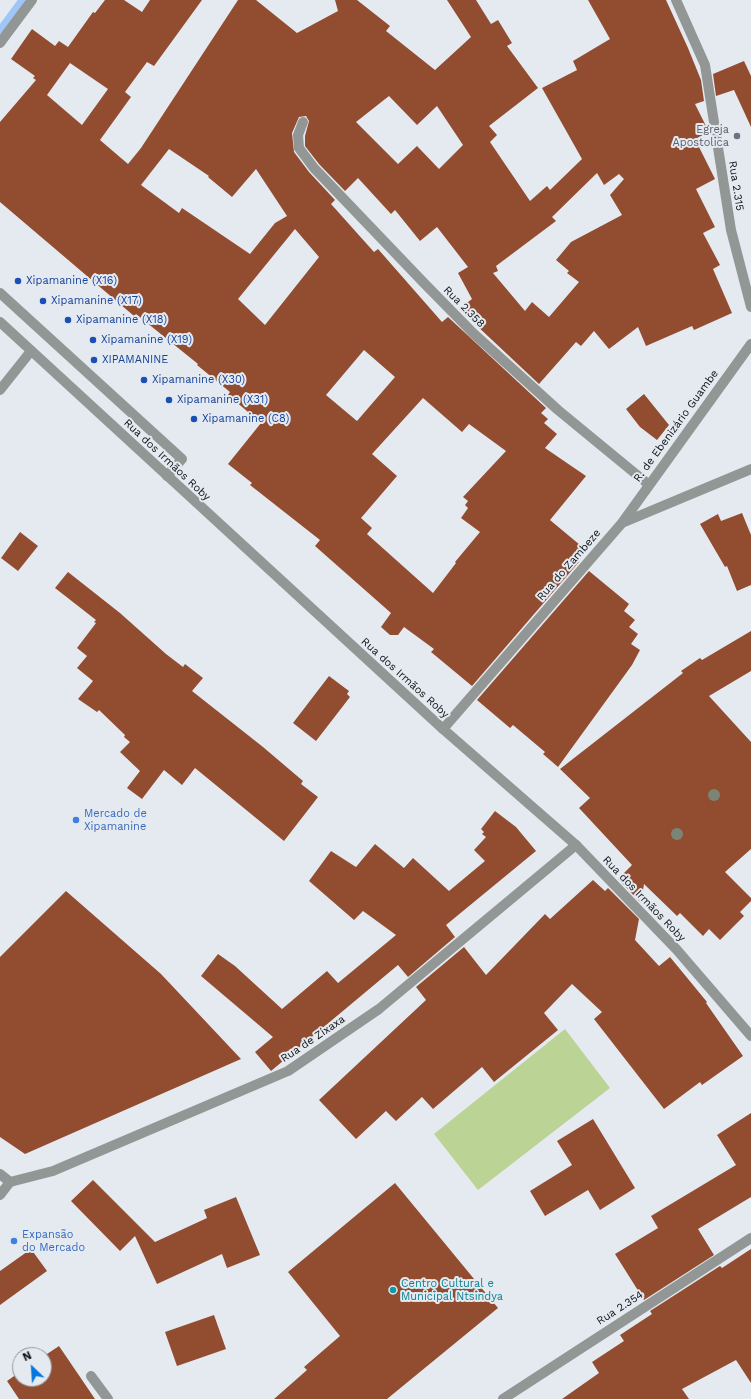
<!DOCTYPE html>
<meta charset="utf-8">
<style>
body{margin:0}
#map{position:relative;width:751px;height:1399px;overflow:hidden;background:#e5eaf1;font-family:"Work Sans",sans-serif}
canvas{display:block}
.north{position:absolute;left:12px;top:1347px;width:40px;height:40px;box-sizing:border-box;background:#e5eaf1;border:1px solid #909499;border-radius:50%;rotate:335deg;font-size:11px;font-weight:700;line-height:16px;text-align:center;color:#111315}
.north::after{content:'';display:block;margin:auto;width:14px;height:18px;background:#0576dd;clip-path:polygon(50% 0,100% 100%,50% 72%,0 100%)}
</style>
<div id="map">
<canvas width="751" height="1399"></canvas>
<div class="north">N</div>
</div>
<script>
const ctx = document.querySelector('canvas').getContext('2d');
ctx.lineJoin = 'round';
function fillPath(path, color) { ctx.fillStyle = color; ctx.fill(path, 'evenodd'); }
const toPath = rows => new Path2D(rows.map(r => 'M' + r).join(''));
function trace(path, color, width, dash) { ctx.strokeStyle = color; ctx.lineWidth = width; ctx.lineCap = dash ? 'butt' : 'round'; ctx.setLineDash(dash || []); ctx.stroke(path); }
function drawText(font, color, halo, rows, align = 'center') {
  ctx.font = font + ' "Work Sans",sans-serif'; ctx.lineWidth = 4; ctx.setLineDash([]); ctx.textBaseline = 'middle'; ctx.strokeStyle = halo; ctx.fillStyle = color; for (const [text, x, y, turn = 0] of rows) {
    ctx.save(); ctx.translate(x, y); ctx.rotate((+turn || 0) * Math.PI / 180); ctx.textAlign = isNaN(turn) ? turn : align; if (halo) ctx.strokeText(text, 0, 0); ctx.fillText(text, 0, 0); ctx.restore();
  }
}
fillPath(toPath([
 [565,1029,610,1088,478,1190,434,1134]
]), '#bbd394');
trace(toPath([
 [0,30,22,0]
]), '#9fc6f7', 7);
fillPath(toPath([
 [105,0,124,0,142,12,150,0,202,0,154,66,147,62,125,92,131,97,100,140,128,164,141,148,238,0,256,0,297,33,338,11,335,0,357,0,390,26,386,31,435,70,471,37,447,0,476,0,491,24,498,20,512,43,507,46,538,88,489,126,497,135,490,142,530,201,547,186,550,190,582,159,542,88,577,70,573,61,610,39,588,0,666,0,688,48,701,80,704,101,695,104,709,132,695,139,715,179,696,189,715,227,703,233,720,265,713,269,732,313,694,330,692,326,646,346,638,327,609,349,594,331,581,346,576,342,539,384,459,309,472,299,458,273,468,267,437,227,420,241,395,210,391,214,358,178,345,191,319,164,305,146,305,136,309,121,306,116,299,117,292,133,294,152,309,172,335,200,331,204,374,252,378,249,442,322,448,317,546,408,541,413,548,419,544,423,557,434,545,448,586,476,550,520,586,550,577,561,579,562,472,686,431,652,434,649,404,627,398,635,390,635,381,627,391,613,315,546,320,540,250,485,252,483,228,464,261,423,228,395,230,392,197,365,198,364,136,314,134,316,0,202,0,122,36,80,33,78,35,76,11,59,32,29,55,46,59,41,68,47,93,12,95,13],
 [70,63,108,89,82,125,47,95],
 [389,96,417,125,437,106,463,145,439,169,417,146,398,164,356,122],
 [169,149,209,176,208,177,232,197,256,169,287,216,275,223,250,254,182,208,179,213,141,185],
 [597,173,604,185,619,174,624,179,610,195,622,215,571,242,556,260,569,271,567,273,579,282,549,317,532,302,525,311,493,273,498,271,496,266,556,221,552,217],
 [295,229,319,257,265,325,238,299],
 [364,350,395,377,357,421,326,395],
 [423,398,462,432,469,424,506,451,463,497,468,501,465,505,468,508,461,518,480,532,455,562,456,563,433,593,367,534,372,528,361,518,397,476,372,454],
 [744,61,751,76,751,127,734,90,716,96,713,74],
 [644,394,669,425,657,440,640,427,626,409],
 [742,513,751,535,751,585,737,591,727,566,725,567,700,524,718,514,721,521],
 [20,532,38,546,18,571,1,558],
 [589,571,629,604,624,611,635,620,629,627,638,634,631,644,640,650,632,665,558,767,543,754,545,752,513,725,510,728,477,700],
 [68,572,120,613,166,654,183,667,185,664,203,678,192,691,263,747,303,781,301,784,318,797,284,841,195,768,182,785,164,770,142,799,127,788,140,771,120,752,130,742,124,737,125,735,99,710,97,712,78,699,93,681,77,668,87,656,77,648,96,623,94,622,96,620,55,588],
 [751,631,751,671,709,696,751,742,751,849,725,872,751,898,751,901,740,912,744,916,720,940,709,929,703,936,680,913,677,916,644,884,641,903,618,879,632,865,579,808,590,798,560,769,683,673,681,671,700,658,702,660],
 [329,676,349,691,347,694,350,697,316,741,293,723],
 [495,811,516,827,536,851,446,925,455,937,408,977,398,965,271,1071,255,1052,273,1037,201,976,218,954,235,966,282,1009,327,971,338,983,396,935,363,911,354,920,309,881,331,851,356,867,375,844,404,868,413,858,449,891,485,861,474,850,486,837,482,834,484,832,481,829],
 [593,880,605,891,608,888,639,919,635,940,659,966,670,957,707,1002,706,1003,743,1056,702,1085,700,1082,664,1109,594,1019,602,1012,572,984,544,1013,558,1030,494,1082,482,1067,433,1109,422,1097,396,1121,386,1111,356,1139,319,1100,426,1000,416,987,464,947,486,975,545,914,550,919],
 [66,891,161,974,241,1059,25,1154,0,1137,0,957],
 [751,1113,751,1197,698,1229,714,1255,644,1300,615,1254,658,1228,651,1216,736,1165,717,1135],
 [593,1119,635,1188,600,1210,588,1190,545,1216,530,1191,572,1165,557,1141],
 [93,1180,155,1242,207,1218,204,1210,236,1197,260,1255,227,1268,222,1254,157,1284,135,1236,120,1251,71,1201],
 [395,1183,498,1308,387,1399,274,1399,307,1370,304,1367,340,1336,288,1272],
 [31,1249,47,1271,0,1305,0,1271],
 [751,1249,751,1383,736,1360,682,1389,689,1399,562,1399,599,1373,592,1362,624,1341,620,1335,652,1314,650,1311,720,1266,722,1268],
 [214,1315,226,1349,177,1366,165,1332],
 [59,1346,95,1399,19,1399,7,1381,20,1372,20,1379,44,1379,44,1356]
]), '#924d31');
trace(toPath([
 [0,293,182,459,167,476],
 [0,1195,10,1182],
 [91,1376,108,1399]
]), '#929695', 10);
trace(toPath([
 [676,0,705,65,731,230,751,307],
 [0,43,32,0],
 [303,122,298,135,299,148,314,168,423,282,473,333,558,410,648,484],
 [0,390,31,351],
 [622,523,751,344],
 [443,729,622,523,751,469],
 [0,1174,10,1182,53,1171,288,1071,379,1009,576,845],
 [503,1399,751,1238]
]), '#929695', 10);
trace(toPath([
 [0,322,443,729,576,845,677,950,751,1036]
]), '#929695', 10);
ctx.fillStyle = '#7c8476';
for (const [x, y] of [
 [714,795],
 [677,834]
]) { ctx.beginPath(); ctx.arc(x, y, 6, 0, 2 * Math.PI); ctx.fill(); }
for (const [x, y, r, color] of [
 [737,136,4,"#6b7280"],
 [18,281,4,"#1a4fb4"],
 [43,301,4,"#1a4fb4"],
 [68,320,4,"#1a4fb4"],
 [93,340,4,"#1a4fb4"],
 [94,360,4,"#1a4fb4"],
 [144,380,4,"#1a4fb4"],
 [169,400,4,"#1a4fb4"],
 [194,419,4,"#1a4fb4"],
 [76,820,4,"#3f7fe0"],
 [14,1241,4,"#3f7fe0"],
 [393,1290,4,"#0f9aa8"]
]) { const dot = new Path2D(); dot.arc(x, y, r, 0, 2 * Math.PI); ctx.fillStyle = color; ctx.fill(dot); trace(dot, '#e5eaf1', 1.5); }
drawText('11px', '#5b616d', '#e5eaf1', [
 ["Egreja",729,130],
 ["Apostolica",729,143]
], 'right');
drawText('11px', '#111315', '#e5eaf1', [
 ["Rua 2.315",736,186,81],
 ["Rua 2.358",464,307,45],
 ["R. de Ebenizário Guambe",676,426,-54],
 ["Rua dos Irmãos Roby",167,460,43],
 ["Rua do Zambeze",569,565,-49],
 ["Rua dos Irmãos Roby",405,678,42],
 ["Rua dos Irmãos Roby",644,899,46],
 ["Rua de Zixaxa",313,1039,-34],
 ["Rua 2.354",620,1308,-33]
]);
drawText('11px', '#164399', '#e5eaf1', [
 ["Xipamanine (X16)",26,281],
 ["Xipamanine (X17)",51,301],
 ["Xipamanine (X18)",76,320],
 ["Xipamanine (X19)",101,340],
 ["XIPAMANINE",102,360],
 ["Xipamanine (X30)",152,380],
 ["Xipamanine (X31)",177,400],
 ["Xipamanine (C8)",202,419]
], 'left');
drawText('11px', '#366cbe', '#e5eaf1', [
 ["Mercado de",84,814],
 ["Xipamanine",84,827],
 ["Expansão",22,1235],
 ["do Mercado",22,1248]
], 'left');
drawText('11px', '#0d838f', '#e5eaf1', [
 ["Centro Cultural e",401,1284],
 ["Municipal Ntsindya",401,1297]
], 'left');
</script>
